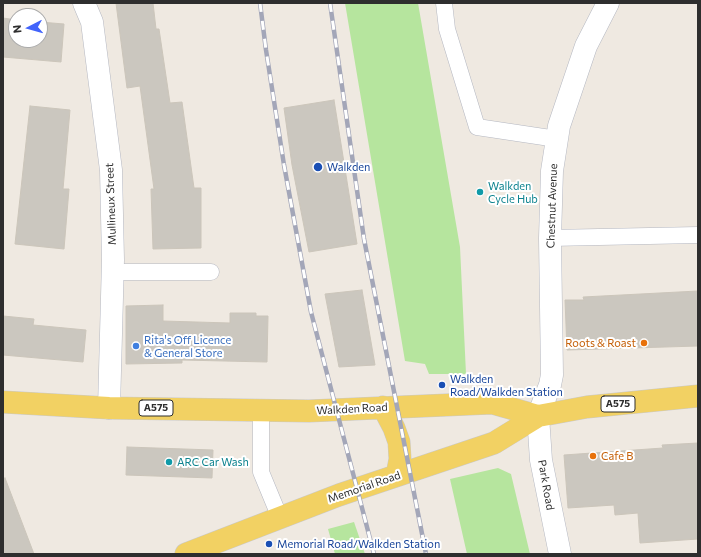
<!DOCTYPE html>
<style>
body{margin:0}
#map{position:relative;width:701px;height:557px;overflow:hidden;background:#efe9e1;font-family:Commissioner,sans-serif}
canvas{display:block}
.frame{position:absolute;inset:0;border:4px solid #2e2e2e;pointer-events:none}
.north{position:absolute;left:8px;top:8px;width:40px;height:40px;box-sizing:border-box;background:#fff;border:1px solid #ababab;border-radius:50%;rotate:264deg;font-size:11px;font-weight:700;line-height:16px;text-align:center;color:#2e2e2e}
.north::after{content:'';display:block;margin:auto;width:14px;height:18px;background:#4264fb;clip-path:polygon(50% 0,100% 100%,50% 72%,0 100%)}
</style>
<div id="map">
<canvas width="701" height="557"></canvas>
<div class="frame"></div>
<div class="north">N</div>
</div>
<script>
const ctx = document.querySelector('canvas').getContext('2d');
ctx.lineJoin = 'round';
function fillPath(path, color) { ctx.fillStyle = color; ctx.fill(path, 'evenodd'); }
const toPath = rows => new Path2D(rows.map(r => 'M' + r).join(''));
function trace(path, color, width, dash) { ctx.strokeStyle = color; ctx.lineWidth = width; ctx.lineCap = dash ? 'butt' : 'round'; ctx.setLineDash(dash || []); ctx.stroke(path); }
function drawText(font, color, halo, rows, align = 'center') {
  ctx.font = font + ' Commissioner,sans-serif'; ctx.lineWidth = 4; ctx.setLineDash([]); ctx.textBaseline = 'middle'; ctx.strokeStyle = halo; ctx.fillStyle = color; for (const [text, x, y, turn = 0] of rows) {
    ctx.save(); ctx.translate(x, y); ctx.rotate((+turn || 0) * Math.PI / 180); ctx.textAlign = isNaN(turn) ? turn : align; if (halo) ctx.strokeText(text, 0, 0); ctx.fillText(text, 0, 0); ctx.restore();
  }
}
fillPath(toPath([
 [345,3,418,3,460,247,466,374,429,374,425,364,405,361],
 [498,468,511,474,530,554,467,554,450,479],
 [354,522,365,554,335,554,328,529]
]), '#b6e59e');
const building = toPath([
 [116,3,153,3,156,29,159,29,170,103,182,102,194,188,201,188,201,248,153,249,151,189,154,189,140,86,127,88,116,3],
 [3,18,16,20,16,40,40,40,40,22,64,24,61,62,3,57,3,18],
 [334,100,357,244,309,252,292,165,284,108,334,100],
 [30,106,70,110,63,189,69,189,64,249,15,244,30,106],
 [362,290,375,365,339,367,325,294,362,290],
 [698,291,698,346,567,350,565,300,584,300,583,297,698,291],
 [163,305,163,321,230,323,230,313,256,313,256,316,268,316,267,362,182,360,182,363,126,364,126,306,163,305],
 [3,316,34,319,33,325,86,330,83,362,3,355,3,316],
 [698,443,698,539,640,543,638,513,615,515,614,505,568,508,564,455,663,448,662,445,698,443],
 [127,447,213,450,212,478,126,475,127,447],
 [5,478,34,554,3,554,3,479,5,478]
]);
fillPath(building, '#cbc7bf');
trace(building, '#cbc5ba', 1);
const service = toPath([
 [444,3,447,29,477,127,557,139],
 [550,238,698,235],
 [112,272,211,272],
 [261,410,261,472,280,518]
]);
const minor = toPath([
 [84,3,92,22,111,170,113,260,109,408],
 [538,416,550,385,552,375,550,238,552,171,559,126,586,46,608,3]
]);
const tertiary = toPath([
 [538,416,541,460,560,554]
]);
const primary = toPath([
 [3,402,109,408,309,411,492,403,538,416,587,407,698,396],
 [383,407,394,428,399,442,400,459,397,475],
 [186,554,339,495,494,443,538,416]
]);
trace(service, '#b4b7c1', 17);
trace(minor, '#b4b7c1', 23);
trace(tertiary, '#b4b7c1', 23);
trace(primary, '#c9c9c9', 23);
trace(service, '#fff', 16);
trace(minor, '#fff', 22);
trace(tertiary, '#fff', 22);
trace(primary, '#f2d163', 22);
const rail = toPath([
 [260,3,266,50,284,165,311,312,374,554],
 [330,3,364,239,426,554]
]);
trace(rail, '#a3a6b8', 4.5);
trace(rail, '#fff', 3, [9]);
for (const [x, y, r, color] of [
 [318,167,5,"#1a4fb4"],
 [480,192,4,"#0f9aa8"],
 [644,343,4,"#e8710a"],
 [136,346,4,"#3f7fe0"],
 [442,385,4,"#1a4fb4"],
 [593,456,4,"#e8710a"],
 [169,462,4,"#0f9aa8"],
 [269,544,4,"#1a4fb4"]
]) { const dot = new Path2D(); dot.arc(x, y, r, 0, 2 * Math.PI); ctx.fillStyle = color; ctx.fill(dot); trace(dot, '#fff', 1.5); }
for (const [x, y, w] of [
 [618,404,34],
 [156,408,34]
]) { const box = new Path2D(); box.roundRect(x - w / 2, y - 8, w, 16, 3); ctx.fillStyle = '#fff'; ctx.fill(box); trace(box, '#2e2e2e', 1); }
drawText('bold 10px', '#2e2e2e', null, [
 ["A575",618,404],
 ["A575",156,408]
]);
drawText('11px', '#164399', '#fff', [
 ["Walkden",327,167],
 ["Walkden",450,379],
 ["Road/Walkden Station",450,392],
 ["Memorial Road/Walkden Station",277,544]
], 'left');
drawText('11px', '#0d838f', '#fff', [
 ["Walkden",488,186],
 ["Cycle Hub",488,199],
 ["ARC Car Wash",177,462]
], 'left');
drawText('11px', '#2e2e2e', '#fff', [
 ["Mullineux Street",111,204,-92],
 ["Chestnut Avenue",552,206,-88],
 ["Walkden Road",352,409,-3],
 ["Park Road",546,485,80],
 ["Memorial Road",364,487,-19]
]);
drawText('11px', '#366cbe', '#fff', [
 ["Rita's Off Licence",144,340],
 ["& General Store",144,353]
], 'left');
drawText('11px', '#c56008', '#fff', [
 ["Roots & Roast",636,343],
 ["Cafe B",601,456,"left"]
], 'right');
</script>
